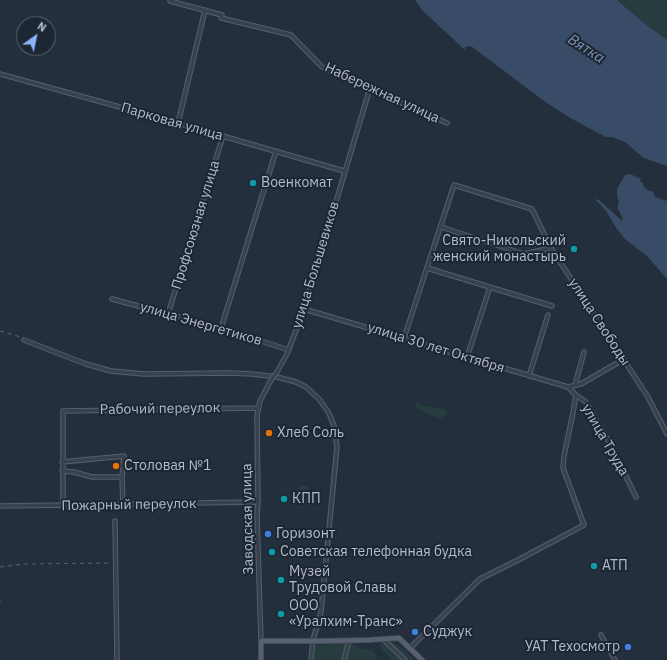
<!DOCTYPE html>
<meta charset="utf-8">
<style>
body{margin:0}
#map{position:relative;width:667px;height:660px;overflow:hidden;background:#242f3e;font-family:"IBM Plex Sans",sans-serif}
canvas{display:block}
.north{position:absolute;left:16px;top:16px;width:40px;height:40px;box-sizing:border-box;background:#1d2633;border:1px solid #59626f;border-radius:50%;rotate:33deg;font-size:11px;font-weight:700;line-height:16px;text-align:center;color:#b4bcc9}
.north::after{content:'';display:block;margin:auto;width:14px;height:18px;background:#8ab4f8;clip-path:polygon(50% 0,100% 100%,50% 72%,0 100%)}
</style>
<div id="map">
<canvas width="667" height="660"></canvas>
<div class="north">N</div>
</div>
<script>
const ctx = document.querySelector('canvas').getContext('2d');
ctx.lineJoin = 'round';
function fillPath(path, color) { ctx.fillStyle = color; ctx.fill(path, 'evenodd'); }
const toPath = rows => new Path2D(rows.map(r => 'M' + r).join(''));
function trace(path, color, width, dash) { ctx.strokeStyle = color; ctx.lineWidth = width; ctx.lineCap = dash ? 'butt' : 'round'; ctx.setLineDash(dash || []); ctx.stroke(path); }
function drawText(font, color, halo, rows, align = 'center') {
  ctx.font = font + ' "IBM Plex Sans",sans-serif'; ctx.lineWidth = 4; ctx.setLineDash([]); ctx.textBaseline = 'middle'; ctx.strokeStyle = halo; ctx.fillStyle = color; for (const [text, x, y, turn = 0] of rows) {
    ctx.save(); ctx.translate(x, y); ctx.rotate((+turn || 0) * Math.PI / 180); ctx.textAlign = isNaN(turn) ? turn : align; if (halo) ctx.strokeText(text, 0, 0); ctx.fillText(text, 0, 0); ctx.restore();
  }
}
fillPath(toPath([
 [618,0,667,0,667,40,644,23],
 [417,402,424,406,446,409,447,414,444,417,439,418,431,415,412,405,416,405],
 [299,486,308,486,308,505,299,505],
 [350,642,362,649,372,649,376,655,377,660,314,660,315,646,335,643],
 [381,642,392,642,399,646,414,660,392,660,381,649,379,645]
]), '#263c3f');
fillPath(toPath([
 [415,0,617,0,644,23,667,40,667,166,644,158,625,142,612,137,606,137,572,119,544,101,471,46,465,47,465,50,423,11],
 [630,174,641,179,640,181,643,183,643,186,647,190,653,192,655,197,667,201,667,279,648,257,625,239,617,229,606,211,595,199,599,200,622,221,623,219,618,209,618,205,619,201,617,196,617,189,625,175]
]), '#394c67');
const minor = toPath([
 [170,1,222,15,221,18,291,35,321,66,327,70,447,123],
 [0,74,167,120,344,171],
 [178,123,205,10],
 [441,227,524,254,551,248],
 [427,268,552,306],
 [112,299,221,328,289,350],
 [304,309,568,387],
 [168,314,223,136],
 [221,328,276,151],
 [404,338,454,185,532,209,551,248,648,397,667,434],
 [24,340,86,364,111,371,144,374,230,373,252,374,277,377,296,382,306,387,319,399,329,413,334,426,337,447,323,591,321,612,313,640,311,660],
 [467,357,490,287],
 [277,372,287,354,304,309,370,88],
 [529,376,548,315],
 [575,385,584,352],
 [568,387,576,395,586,402,609,442,636,497],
 [568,387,581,384,624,359],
 [62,462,124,456,122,477,123,505],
 [62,471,74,472,92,477,122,477],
 [0,506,258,502],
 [63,506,63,411,258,408],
 [115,521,117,660],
 [601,635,615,660],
 [383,639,405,660],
 [261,641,257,516,258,502,257,416,260,401,271,380],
 [410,648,480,579,520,559,584,525,563,468,564,456,573,413,576,395],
 [344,660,349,641]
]);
const major = toPath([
 [325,641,369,640,399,638,422,660],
 [261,660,261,641,303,641]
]);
trace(minor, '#565f6c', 5.5);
trace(major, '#414a57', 6);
trace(minor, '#38414e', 3.5);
trace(major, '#56606e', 4.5);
trace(toPath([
 [0,331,24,338],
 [0,567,24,564,110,563],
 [0,602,1,602]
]), '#5a6575', 1, [4, 4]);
const minorBridge = toPath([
 [271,380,277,372]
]);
const majorBridge = toPath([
 [303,641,325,641]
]);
trace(minorBridge, '#565f6c', 5.5, []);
trace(majorBridge, '#414a57', 6, []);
trace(minorBridge, '#38414e', 3.5);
trace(majorBridge, '#56606e', 4.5);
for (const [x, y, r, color] of [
 [253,183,4,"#0f9aa8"],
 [574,249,4,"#0f9aa8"],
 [269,433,4,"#e8710a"],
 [116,466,4,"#e8710a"],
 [284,499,4,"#0f9aa8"],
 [268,534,4,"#3f7fe0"],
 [272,552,4,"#0f9aa8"],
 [594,566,4,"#0f9aa8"],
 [281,580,4,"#0f9aa8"],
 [281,614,4,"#0f9aa8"],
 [415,632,4,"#3f7fe0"],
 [628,647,4,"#3f7fe0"]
]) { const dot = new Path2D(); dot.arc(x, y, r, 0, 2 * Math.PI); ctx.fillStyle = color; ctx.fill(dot); trace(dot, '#1d2633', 1.5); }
drawText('14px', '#b4bcc9', '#1d2633', [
 ["Набережная улица",382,93,25],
 ["Парковая улица",172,122,16],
 ["Профсоюзная улица",196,225,-73],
 ["улица Большевиков",316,265,-73],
 ["улица Свободы",599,322,57],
 ["улица Энергетиков",201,324,16],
 ["улица 30 лет Октября",436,348,17],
 ["Рабочий переулок",160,409,-1],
 ["улица Труда",605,440,60],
 ["Пожарный переулок",129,505,-1],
 ["Заводская улица",248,519,-91]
]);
drawText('14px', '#b4bcc9', '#1d2633', [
 ["Военкомат",261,183],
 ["Свято-Никольский",566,241,"right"],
 ["женский монастырь",566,257,"right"],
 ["Хлеб Соль",277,433],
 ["Столовая №1",124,466],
 ["КПП",292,499],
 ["Горизонт",276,534],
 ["Советская телефонная будка",280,552],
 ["АТП",602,566],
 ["Музей",289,572],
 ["Трудовой Славы",289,588],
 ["ООО",289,606],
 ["«Уралхим-Транс»",289,622],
 ["Суджук",423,632],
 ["УАТ Техосмотр",620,647,"right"]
], 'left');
drawText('italic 15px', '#7c92b1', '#1d2633', [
 ["Вятка",586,49,33]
]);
</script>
